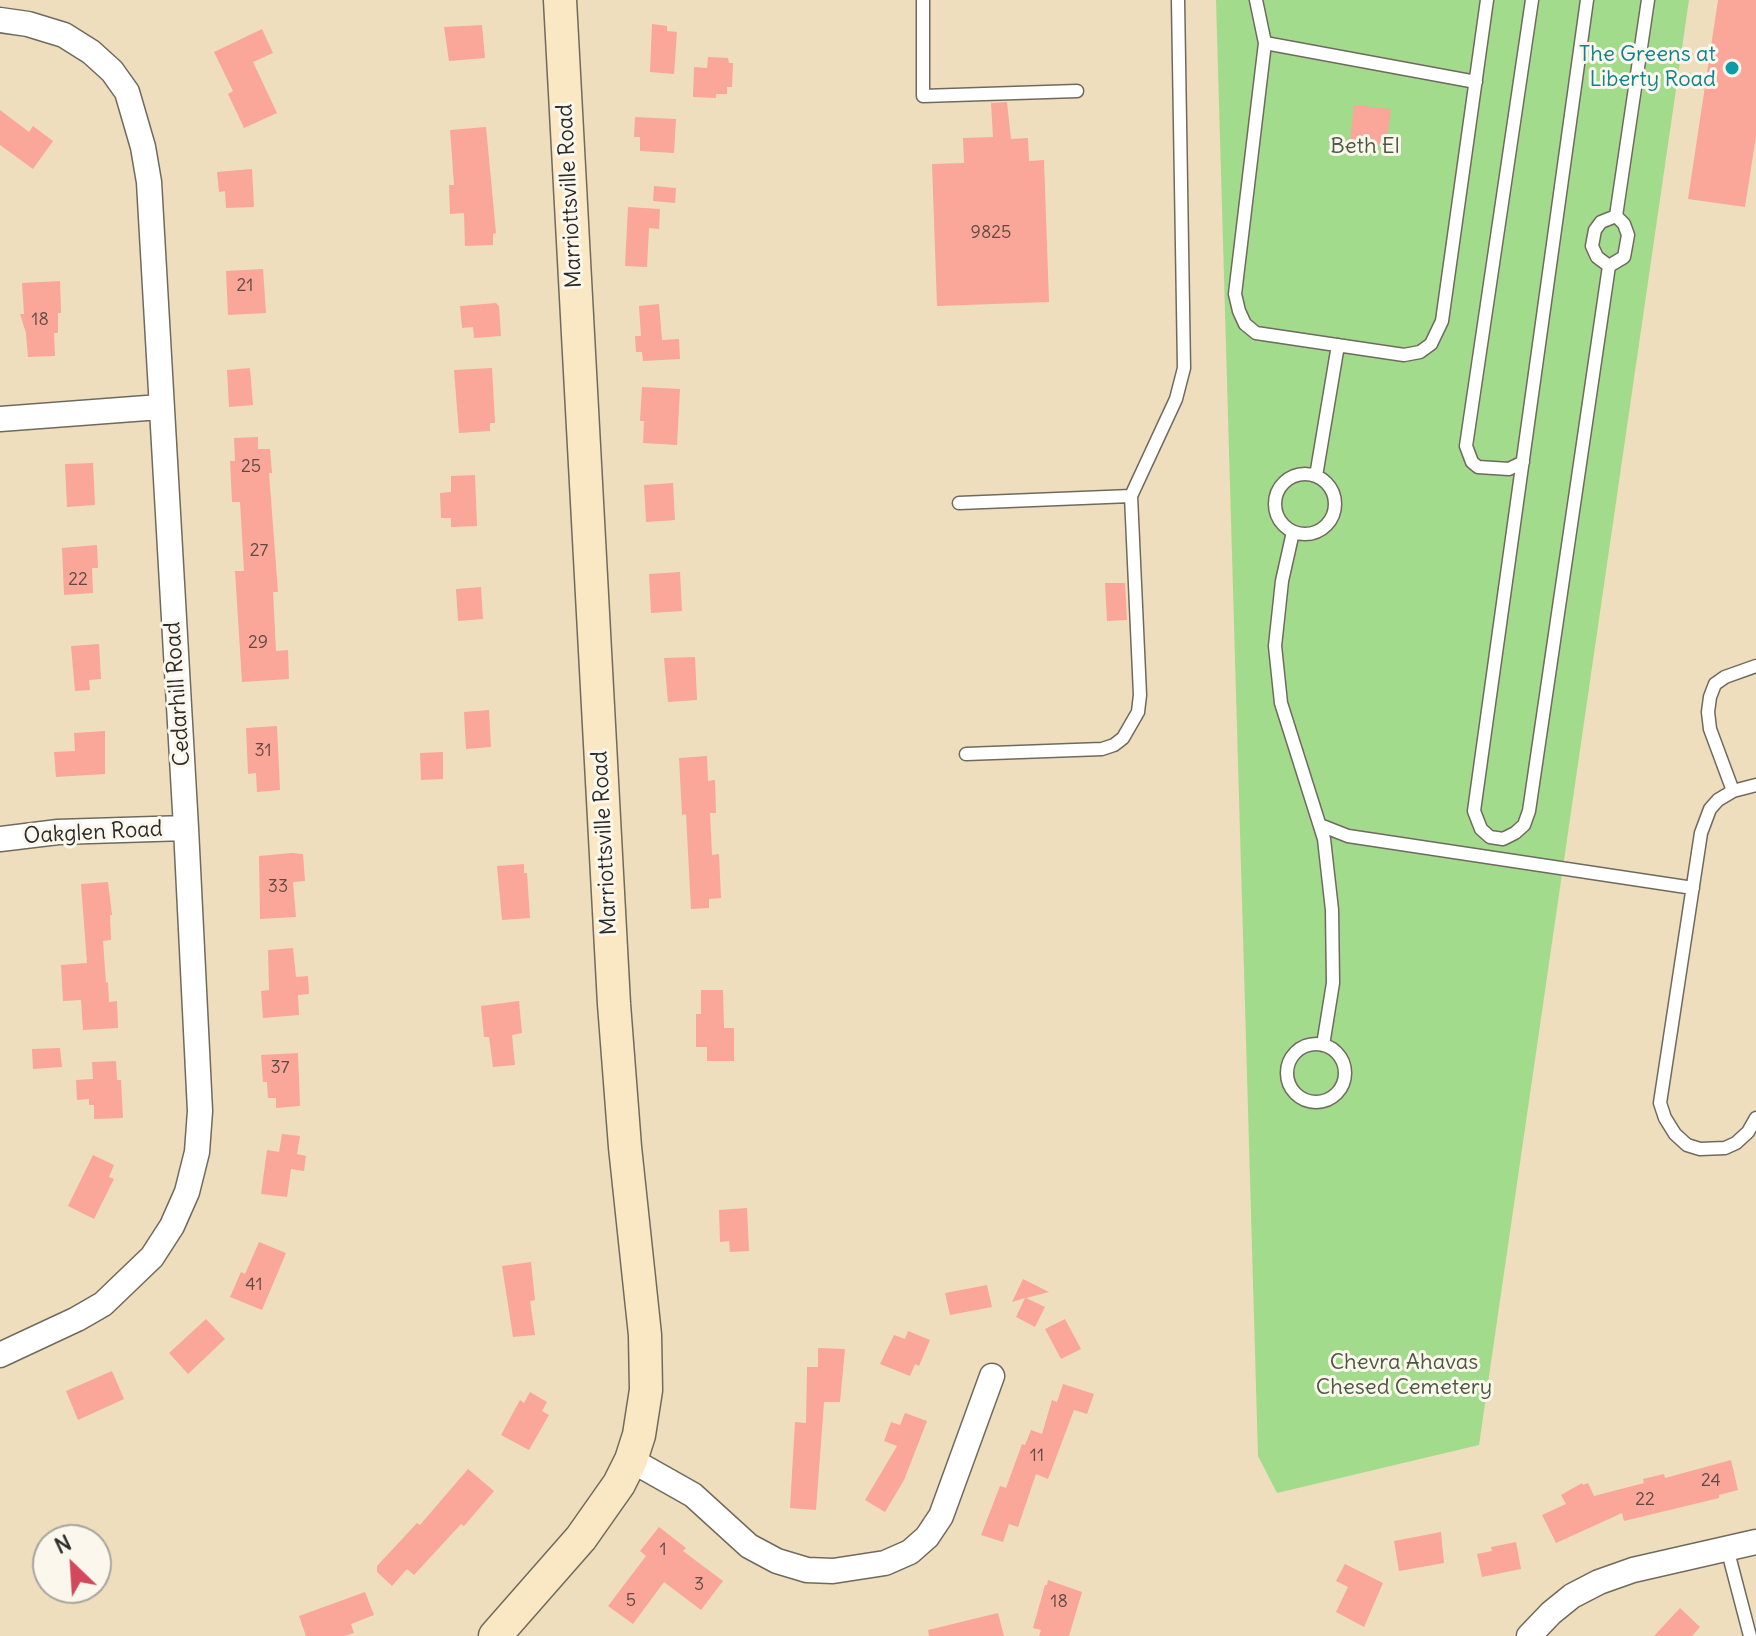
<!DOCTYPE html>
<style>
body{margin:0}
#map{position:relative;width:1756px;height:1636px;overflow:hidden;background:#efdebd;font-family:Delius,sans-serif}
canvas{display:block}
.north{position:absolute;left:32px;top:1524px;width:80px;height:80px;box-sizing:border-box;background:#fbf7ec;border:2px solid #a8a59f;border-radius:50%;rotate:335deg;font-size:22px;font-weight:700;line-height:32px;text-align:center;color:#2b2b2b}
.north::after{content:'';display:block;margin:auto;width:28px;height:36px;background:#d1495b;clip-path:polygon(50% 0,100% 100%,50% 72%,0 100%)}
</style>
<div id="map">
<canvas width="1756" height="1636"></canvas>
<div class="north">N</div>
</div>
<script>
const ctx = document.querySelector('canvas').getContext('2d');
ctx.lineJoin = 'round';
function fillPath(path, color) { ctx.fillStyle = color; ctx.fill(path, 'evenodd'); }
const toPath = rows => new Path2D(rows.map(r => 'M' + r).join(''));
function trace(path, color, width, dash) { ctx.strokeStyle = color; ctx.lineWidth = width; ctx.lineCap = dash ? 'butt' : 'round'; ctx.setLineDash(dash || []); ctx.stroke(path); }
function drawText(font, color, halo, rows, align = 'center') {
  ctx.font = font + ' Delius,sans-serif'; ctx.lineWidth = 6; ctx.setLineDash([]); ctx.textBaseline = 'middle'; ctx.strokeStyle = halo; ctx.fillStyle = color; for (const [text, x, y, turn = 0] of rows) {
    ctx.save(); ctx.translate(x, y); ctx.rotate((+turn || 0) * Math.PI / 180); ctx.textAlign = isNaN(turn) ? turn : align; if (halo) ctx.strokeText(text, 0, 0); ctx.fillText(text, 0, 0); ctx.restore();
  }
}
fillPath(toPath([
 [1216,0,1689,0,1479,1445,1277,1493,1258,1456]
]), '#a3db8c');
fillPath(toPath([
 [1718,0,1756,0,1756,136,1745,207,1688,199],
 [652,24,667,26,667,31,677,32,674,74,650,72],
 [482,25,485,58,449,61,444,27],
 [262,29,273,53,253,62,277,113,244,128,228,94,233,91,214,52],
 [708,57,728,58,729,63,733,63,732,87,727,87,727,94,716,94,716,98,693,97,694,67,707,68],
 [1007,102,1011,139,1028,138,1029,161,1044,160,1049,302,937,306,932,164,964,163,963,138,993,137,991,103],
 [1354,105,1391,109,1386,146,1350,141],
 [0,110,29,132,33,126,53,141,33,169,0,145],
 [635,117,676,119,674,153,640,151,640,137,634,137],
 [486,127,496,233,493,234,493,245,465,246,464,213,450,214,449,185,454,185,450,130],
 [252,169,254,207,226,208,225,191,219,192,217,172],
 [654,186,676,188,675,203,653,201],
 [628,207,660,209,659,229,649,228,647,267,625,266],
 [263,269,266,313,228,315,226,271],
 [60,281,61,313,58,313,58,333,54,333,55,356,28,357,26,333,20,314,24,314,22,283],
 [496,303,499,306,501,336,474,338,473,327,462,328,460,306],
 [659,304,662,340,679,339,680,359,643,361,642,352,636,352,635,336,641,336,639,306],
 [250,368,253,405,229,407,227,370],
 [492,368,495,423,490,423,490,431,459,433,454,370],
 [642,387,680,389,677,445,643,443,644,421,640,421],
 [258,437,258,449,270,449,272,473,269,473,278,592,273,592,276,651,288,650,289,679,242,682,235,571,244,571,240,502,232,502,230,461,235,461,234,438],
 [93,463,95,505,67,507,65,464],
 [475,475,477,526,451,527,451,518,441,518,440,493,451,492,451,476],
 [673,483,675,520,646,522,644,485],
 [97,545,98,568,92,568,93,593,64,595,62,548],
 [680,572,682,611,651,613,649,574],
 [1105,583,1125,583,1127,620,1107,621],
 [481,587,483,619,458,621,456,589],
 [99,644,101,679,89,680,90,690,75,691,71,646],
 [695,657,697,700,668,702,664,658],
 [489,710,491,747,466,749,464,712],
 [277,726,280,790,257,792,256,773,248,774,246,728],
 [105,731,105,774,56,777,54,752,75,751,74,733],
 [443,752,443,779,421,780,420,753],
 [707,756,708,781,715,780,716,813,710,813,712,855,719,854,721,898,709,899,709,908,691,909,686,814,682,815,679,758],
 [292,853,303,854,305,881,293,882,296,917,260,919,259,856],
 [524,864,524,873,527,873,530,918,502,920,497,866],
 [108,882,112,915,110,915,111,940,103,941,106,983,108,982,109,1002,117,1001,118,1028,83,1030,81,1000,63,1001,61,965,87,963,81,884],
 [293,948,296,977,308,976,309,994,298,995,299,1015,263,1018,261,991,269,990,268,950],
 [701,990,723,990,724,1028,734,1028,734,1061,707,1061,707,1047,696,1047,696,1014,701,1014],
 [519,1001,522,1033,512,1035,515,1065,493,1067,489,1037,484,1037,481,1006],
 [60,1048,62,1067,33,1069,32,1049],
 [298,1053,300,1106,276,1108,276,1098,268,1098,267,1082,263,1082,261,1055],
 [116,1061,117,1080,121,1080,123,1118,94,1119,94,1105,89,1105,89,1099,77,1100,76,1080,93,1079,92,1062],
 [282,1134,300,1136,297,1154,306,1156,304,1171,291,1169,287,1197,261,1194,267,1150,279,1152],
 [93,1155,114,1165,109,1177,114,1179,94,1219,68,1206],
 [747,1208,749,1251,730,1252,729,1241,720,1242,719,1210],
 [259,1242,286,1253,262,1310,230,1297,241,1272,245,1274],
 [531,1262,535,1300,530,1301,535,1335,513,1337,502,1266],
 [1023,1279,1049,1292,1026,1298,1045,1307,1035,1327,1016,1317,1025,1298,1012,1302],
 [987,1285,992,1307,950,1315,945,1293],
 [206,1319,225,1339,188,1374,169,1353],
 [1065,1319,1081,1349,1061,1359,1045,1329],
 [908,1331,930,1340,919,1366,915,1364,910,1376,880,1364,894,1335,905,1339],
 [818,1348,845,1349,840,1402,824,1402,816,1510,790,1508,795,1422,806,1423,807,1367,818,1367],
 [112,1371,124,1399,78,1420,66,1391],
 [1063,1384,1094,1394,1087,1414,1074,1410,1048,1479,1036,1474,1018,1527,1009,1524,1003,1542,981,1535,1000,1486,1006,1488,1022,1444,1025,1445,1031,1430,1042,1434,1052,1400,1057,1402],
 [530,1392,547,1402,542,1411,549,1415,529,1450,501,1435,520,1400,524,1403],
 [905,1413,927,1421,904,1480,885,1512,865,1500,897,1446,884,1441,891,1422,900,1425],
 [1731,1460,1738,1490,1719,1495,1719,1498,1624,1521,1622,1513,1556,1543,1542,1515,1566,1504,1561,1495,1582,1483,1583,1485,1588,1483,1594,1496,1644,1483,1643,1479,1664,1474,1665,1478],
 [468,1469,494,1491,464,1526,461,1524,414,1575,407,1569,392,1586,377,1572,377,1566,417,1523,420,1525],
 [659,1527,686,1548,683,1551,723,1581,701,1610,664,1582,633,1624,608,1606,646,1556,640,1551],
 [1441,1532,1444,1563,1399,1571,1394,1541],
 [1516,1542,1521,1569,1482,1577,1477,1554,1492,1551,1491,1547],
 [1345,1564,1383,1583,1364,1627,1336,1612,1348,1587,1336,1581],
 [1048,1580,1082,1592,1069,1636,1039,1636,1041,1630,1033,1628,1045,1585,1047,1585],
 [365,1592,374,1615,351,1624,354,1633,344,1636,306,1636,299,1616],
 [1680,1608,1700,1627,1692,1636,1654,1636],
 [998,1613,1004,1636,929,1636,928,1630]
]), '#faa698');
const lane = toPath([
 [923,0,923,96,1077,91],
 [1256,0,1265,43,1235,294,1239,311,1245,324,1256,333,1404,355,1420,352,1431,344,1442,321,1487,0],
 [1587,0,1474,811,1481,829,1490,837,1503,839,1515,833,1524,825,1529,811,1609,266],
 [1265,43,1476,82],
 [1609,266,1624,257,1628,235,1624,224,1616,216,1648,0],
 [1609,266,1597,257,1592,246,1595,230,1601,222,1616,216],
 [1523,462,1509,469,1478,467,1472,462,1466,446,1532,0],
 '1275 504a30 30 0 1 1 60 0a30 30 0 1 1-60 0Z',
 [1316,476,1338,345],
 [959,503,1131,496],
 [1293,532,1282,581,1275,646,1281,703,1324,839,1332,910,1333,983,1323,1045],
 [966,754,1102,749,1114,745,1123,738,1138,712,1140,695,1131,496,1176,399,1184,368,1178,0],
 [1756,785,1733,791,1718,800,1710,809,1701,833,1660,1103,1665,1118,1675,1134,1687,1145,1700,1149,1725,1148,1736,1143,1748,1132,1756,1118],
 [1733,791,1710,729,1708,712,1710,697,1715,684,1725,677,1756,666],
 [1320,825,1348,836,1693,888],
 '1287 1073a29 29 0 1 1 58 0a29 29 0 1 1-58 0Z',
 [1727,1548,1750,1636]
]);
const street = toPath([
 [0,20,28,24,64,35,91,52,112,71,127,92,143,147,149,182,186,828,200,1111,197,1152,187,1192,172,1226,152,1257,103,1304,77,1319,0,1355],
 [0,419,160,407],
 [0,839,58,832,186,828],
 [631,1460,693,1495,749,1546,777,1561,807,1570,833,1571,885,1563,910,1552,927,1537,941,1516,992,1376],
 [1529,1636,1551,1613,1572,1596,1599,1582,1633,1570,1756,1542]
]);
const secondary = toPath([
 [495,1636,581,1538,619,1484,631,1460,639,1435,646,1390,645,1335,625,1147,614,1004,560,0]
]);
trace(lane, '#706a5e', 15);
trace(street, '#706a5e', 27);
trace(secondary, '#706a5e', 35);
trace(lane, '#fff', 12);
trace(street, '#fff', 24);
trace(secondary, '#fae7c3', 32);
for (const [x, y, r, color] of [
 [1732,68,8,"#0f9aa8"]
]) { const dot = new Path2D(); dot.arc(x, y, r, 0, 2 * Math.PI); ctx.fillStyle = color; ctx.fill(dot); trace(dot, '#fbf7ec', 3); }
drawText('18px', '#5f4a46', null, [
 ["9825",991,233],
 ["21",245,286],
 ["18",40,320],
 ["25",251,467],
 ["27",259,551],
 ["22",78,580],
 ["29",258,643],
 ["31",263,751],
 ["33",278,887],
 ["37",280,1068],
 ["41",254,1285],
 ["11",1037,1456],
 ["24",1711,1481],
 ["22",1645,1500],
 ["1",663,1550],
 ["3",699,1585],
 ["5",631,1601],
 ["18",1059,1602]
]);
drawText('22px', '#0d838f', '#fbf7ec', [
 ["The Greens at",1716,55],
 ["Liberty Road",1716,80]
], 'right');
drawText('22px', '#495743', '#fbf7ec', [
 ["Beth El",1365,147],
 ["Chevra Ahavas",1404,1363],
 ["Chesed Cemetery",1404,1388]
]);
drawText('22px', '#2b2b2b', '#fbf7ec', [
 ["Marriottsville Road",570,196,-93],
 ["Cedarhill Road",178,694,-94],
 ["Oakglen Road",93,833,-3],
 ["Marriottsville Road",605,843,-93]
]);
</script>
